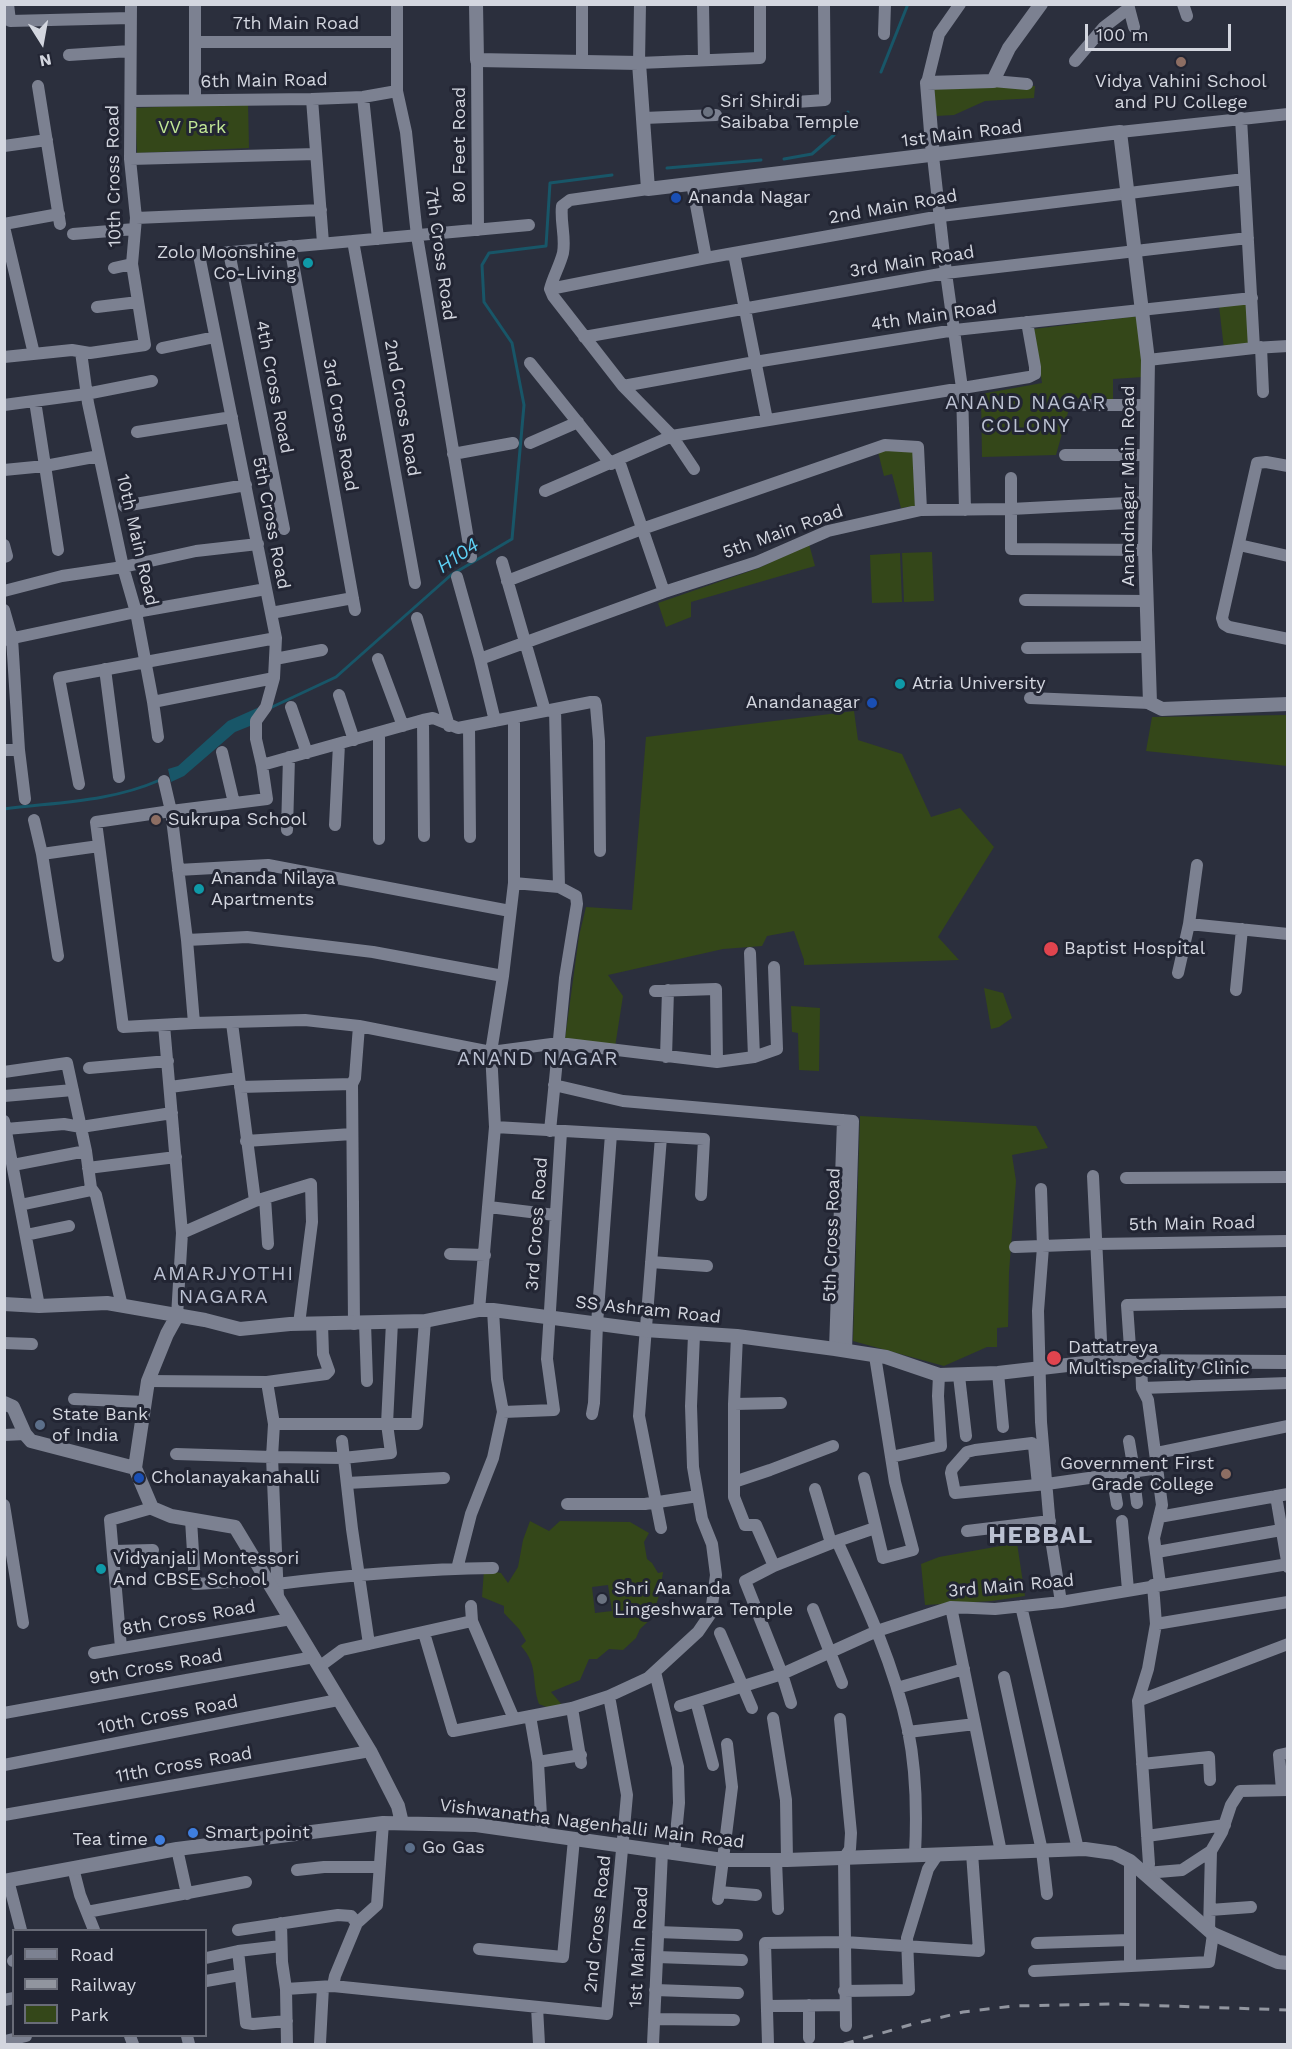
<!DOCTYPE html>
<style>
body{margin:0}
#map{position:relative;width:1292px;height:2049px;overflow:hidden;background:#2b2f3d;font-family:"Work Sans",sans-serif}
canvas{display:block}
.frame{position:absolute;inset:0;border:6px solid #d3d6df;pointer-events:none}
.legend{position:absolute;left:12px;top:1929px;width:195px;height:108px;box-sizing:border-box;background:#222533;border:2px solid #696c78;margin:0;padding:8px 10px;list-style:none;font-size:18px;color:#d3d6df}
.legend li{display:flex;align-items:center;gap:12px;height:30px}
.legend b{width:30px;border:2px solid #696c78}
.north{position:absolute;left:12px;top:12px;width:60px;height:60px;-webkit-text-stroke:4px #222533;paint-order:stroke;rotate:169deg;font-size:16px;font-weight:700;line-height:24px;text-align:center;color:#d3d6df}
.north::after{content:'';display:block;margin:auto;width:21px;height:27px;background:#d3d6df;clip-path:polygon(50% 0,100% 100%,50% 72%,0 100%)}
.scale{position:absolute;left:1085px;top:24px;width:146px;height:27px;box-sizing:border-box;border:3px solid #d3d6df;border-top:0;padding-left:8px;font-size:18px;line-height:21px;white-space:nowrap;color:#d3d6df;-webkit-text-stroke:4px #222533;paint-order:stroke}
</style>
<div id="map">
<canvas width="1292" height="2049"></canvas>
<div class="frame"></div>
<ul class="legend">
<li><b style="height:8px;background:#7c8191"></b>Road</li>
<li><b style="height:8px;background:#91959f"></b>Railway</li>
<li><b style="height:16px;background:#344719"></b>Park</li>
</ul>
<div class="north">N</div>
<div class="scale">100 m</div>
</div>
<script>
const c = document.querySelector('canvas').getContext('2d');
c.lineJoin = 'round';
function fill(path, color) {
  c.fillStyle = color;
  c.fill(path, 'evenodd');
}
function trace(path, color, width, dash) {
  c.strokeStyle = color;
  c.lineWidth = width;
  c.lineCap = dash ? 'butt' : 'round';
  c.setLineDash(dash || []);
  c.stroke(path);
}
function drawText(font, color, halo, rows, align = 'center') {
  c.font = font + ' "Work Sans",sans-serif';
  c.lineWidth = 6;
  c.setLineDash([]);
  c.textBaseline = 'middle';
  c.strokeStyle = halo;
  c.fillStyle = color;
  for (const [text, x, y, turn = 0] of rows) {
    c.save();
    c.translate(x, y);
    c.rotate((+turn || 0) * Math.PI / 180);
    c.textAlign = isNaN(turn) ? turn : align;
    if (halo) c.strokeText(text, 0, 0);
    c.fillText(text, 0, 0);
    c.restore();
  }
}
fill(new Path2D(`
 M1035,86L1034,98L985,101L954,115L936,116L934,88Z
 M248,103L249,148L137,153L135,108Z
 M1249,304L1250,345L1224,349L1219,306Z
 M1139,316L1143,377L1113,379V401L1072,398L1056,455L982,457L981,394L1042,383L1034,329Z
 M885,449L913,452L915,506L901,508L892,474L884,476L878,452Z
 M809,544L815,566L691,602V617L666,627L658,603L759,568Z
 M932,552L934,601L904,602L902,553Z
 M900,553L902,602L872,603L870,555Z
 M854,711L858,740L902,754L931,817L960,808L994,847L938,937L959,960L804,965V960L794,931L767,936L762,946L723,949L608,975L623,996L615,1047L565,1039L579,936L586,907L632,910L646,737Z
 M1287,715V766L1146,751L1152,717Z
 M984,988L1003,993L1012,1018L999,1027L991,1029Z
 M791,1006L820,1008L819,1071L799,1070L798,1033L792,1032Z
 M860,1116L1036,1126L1048,1148L1012,1155L1016,1181L1009,1272L1008,1327L997,1328V1347H987L944,1366L853,1341Z
 M530,1521L549,1531L560,1521L630,1522L649,1533L644,1542L647,1559L652,1563L658,1573L663,1572L660,1592L652,1618L640,1629L636,1638L623,1650L609,1649L597,1659H589L580,1680L551,1692L563,1706L554,1710L539,1704C531,1681 539,1666 521,1646L526,1641L519,1629L504,1613V1606L482,1597L484,1570L501,1573L508,1583L518,1567L523,1540ZM608,1585L612,1611L595,1613L592,1587Z
 M1017,1543L1025,1596L992,1601L925,1605L921,1564L939,1557Z`), '#344719');
fill(new Path2D(`
 M264,705L255,724L235,732L184,776L171,782L168,769L178,766L228,721Z`), '#185668');
trace(new Path2D(`
 M881,72L908,4
 M784,159L812,154L834,135L848,112
 M667,168L761,160
 M270,708L336,677L451,575L512,539L524,405L512,343L484,302L482,265L489,253L546,246L550,183L612,175
 M4,809C58,802 110,802 160,780`), '#185668', 3);
trace(new Path2D(`
 M8,4L10,21L130,18
 M195,4V100
 M397,4V91L406,132L417,236L471,557
 M582,4V62
 M640,4L639,63L760,58V4
 M703,4L704,60
 M1183,4L1187,16
 M1129,8L1134,27
 M884,34L885,4
 M196,42H397
 M69,55L130,51
 M477,60L478,230
 M1075,61L1104,27L1129,8L1127,4
 M993,81L1027,84
 M927,83L939,34L960,4
 M38,86L60,224
 M363,97L378,239
 M312,99L323,243
 M131,101L312,99L363,97L397,91
 M767,104L825,100L824,4
 M644,118L716,115
 M1241,118L1254,348L1288,346
 M1120,132L1288,114
 M4,146L47,140
 M933,156L946,273L962,388L965,510
 M130,159L316,154
 M692,184L706,258
 M648,189L570,200L562,206C560,222 566,237 563,253C560,265 553,277 550,289L553,296L623,386L672,436L1029,377L1035,374V367L1027,322
 M136,218L321,210
 M4,224L59,214
 M4,227L34,354
 M73,234L135,229
 M353,241L415,583
 M290,246L355,610
 M229,252L284,529
 M734,254L767,420
 M114,268L132,264
 M550,289L706,258L941,216L1244,179
 M97,307L138,302
 M584,337L946,273L1248,238
 M1261,347L1263,392
 M162,348L215,337
 M81,352L88,403L123,567L136,612L153,702L158,737
 M4,357L72,350L90,353L145,345L132,264L136,218L130,159L131,4
 M1148,360L1254,348
 M530,363L611,464
 M623,386L755,362L955,330L1252,298
 M35,401L58,550
 M4,405L86,394L152,381
 M1084,405H1148
 M137,432L232,417
 M530,443L578,422
 M453,454L513,443
 M1065,455H1146
 M619,461L664,592
 M1288,466L1266,462L1257,463L1222,618L1224,624L1229,627L1288,639
 M4,470L45,466L99,456
 M1011,478V549L1145,550
 M545,491L672,436L694,469
 M124,506L246,485
 M4,545L7,556L4,557
 M1239,545L1288,556
 M502,562L545,711
 M457,577L480,659L495,721
 M507,581L642,529L885,445L918,447L921,510
 M4,591L62,576L123,567L196,551L258,544
 M1025,600L1147,601
 M4,610L12,638L19,750L25,799
 M271,613L353,598
 M417,618L449,726
 M4,640L136,612L266,589
 M1027,648L1148,647
 M275,659L322,650
 M378,659L403,726
 M480,659L664,592L757,562L828,531L921,510L1011,509L1146,502
 M105,669L119,777
 M339,695L354,740
 M1030,698L1150,703
 M153,702L274,678
 M291,707L307,753
 M555,709L559,887
 M423,720L424,836
 M469,726L470,837
 M379,733V839
 M4,750H19
 M222,752L234,803
 M262,765L423,720L433,718L458,728L591,702H595L596,706L599,741L600,851
 M164,781L171,811L96,822L123,1027L194,1023L305,1020L359,1026L491,1052L559,1043L717,1062L754,1057L777,1049L774,967
 M79,784L59,678L276,638
 M34,820L42,854L58,956
 M335,825L339,744
 M287,830L289,757
 M42,854L99,846
 M178,870L268,865L510,911
 M514,883L559,887L576,896L577,904L565,978L550,1131
 M1189,924L1288,934
 M187,940L247,937L307,944L373,952L503,976
 M750,953L754,1057
 M1178,973L1189,924L1197,865
 M1236,990L1242,929
 M655,991L716,989L717,1062
 M194,1023L187,940L171,811L267,799L262,765L256,739V721L266,707L274,678L276,638L199,255L529,225
 M164,1025L182,1233L177,1316
 M666,1057L668,990
 M89,1068L168,1061
 M4,1072L67,1063L86,1151L91,1188L96,1195L122,1306
 M554,1085L623,1101L853,1121L846,1351
 M170,1087L239,1078
 M240,1087L352,1084
 M4,1096L73,1090
 M4,1121L39,1306
 M495,1127L704,1139L701,1195
 M6,1129L64,1124L81,1127L172,1113
 M661,1137L639,1416L661,1528
 M246,1141L352,1134
 M13,1165L86,1151
 M88,1168L176,1157
 M1093,1176L1102,1361
 M1126,1178L1288,1177
 M1041,1189L1043,1247L1038,1311L1041,1422L1051,1539L1061,1602
 M265,1198L268,1244
 M255,1201L311,1184L312,1222L299,1324
 M20,1205L87,1191L91,1188
 M489,1207L555,1215
 M182,1233L255,1201L232,1023
 M26,1235L69,1226
 M1015,1247L1096,1244L1288,1241
 M450,1254L485,1255
 M651,1262L707,1266
 M479,1310L495,1127L491,1052L503,976L514,883V717
 M365,1323L367,1381
 M354,1324L352,1084L355,1078L359,1026
 M737,1336L734,1404V1497L745,1525H756L774,1566
 M4,1343L32,1344
 M835,1349L843,1120
 M1131,1362L1127,1305L1288,1302
 M1141,1362L1142,1388L1148,1400L1162,1505L1154,1538L1160,1584
 M998,1373L1003,1427
 M959,1376L966,1436
 M148,1381L267,1382L326,1374L329,1371L323,1354L322,1324
 M267,1382L274,1424L272,1457L343,1458L391,1453L387,1424L392,1322
 M1142,1388L1288,1383
 M74,1399L145,1402
 M734,1404L781,1403
 M503,1412L554,1410L547,1359L561,1132
 M592,1414L594,1403L597,1324L611,1134
 M274,1424H417L425,1321
 M4,1435L25,1434
 M342,1441L352,1529L369,1644
 M1129,1441L1134,1471
 M1157,1453L1288,1426
 M176,1454L272,1457L278,1598
 M891,1457L941,1446L938,1396L939,1375
 M1133,1471L1137,1503
 M1112,1474L1117,1504
 M864,1478L883,1558L913,1550L895,1482L875,1356
 M734,1482L770,1470L833,1446
 M347,1483L444,1478
 M1038,1485L1034,1446L1032,1443L975,1450L967,1452L952,1469L951,1473L955,1493L1047,1484L1159,1468
 M815,1489L831,1543
 M1276,1496L1288,1567
 M567,1504H645L698,1496
 M4,1505L23,1623
 M1159,1517L1288,1494
 M191,1520L195,1584L267,1580
 M1122,1521L1128,1590
 M967,1531L1050,1521
 M837,1541L875,1528
 M113,1551L153,1550
 M1157,1552L1281,1530
 M457,1569L471,1514L493,1458L503,1412L497,1379L493,1310
 M277,1584C349,1575 421,1569 493,1568
 M1021,1606L1078,1849
 M951,1607L1001,1852
 M813,1609L842,1683
 M472,1621L514,1719
 M1156,1624L1288,1602
 M424,1633L453,1731L572,1708L609,1696L648,1678L698,1632L711,1613L716,1575L712,1544L702,1519L693,1467L691,1406L694,1335
 M720,1633L752,1708
 M1288,1644L1138,1701L1149,1864L1146,1873L1182,1870L1211,1851L1222,1832L1231,1805L1240,1791L1288,1790
 M121,1648L110,1520L152,1508
 M94,1653L291,1619
 M319,1667L342,1650L472,1621L471,1606
 M655,1672L678,1767L679,1803L674,1854
 M1004,1677L1042,1851L1047,1894
 M897,1688L964,1669
 M696,1701L713,1765
 M1138,1701L1148,1669L1156,1624L1153,1585
 M791,1703L782,1674L745,1581L774,1566L837,1541C865,1602 894,1664 908,1730C916,1769 917,1815 915,1854
 M680,1706L782,1674L877,1631L951,1607L995,1609L1061,1602L1288,1564
 M572,1708L581,1763
 M4,1713L314,1657
 M530,1716L538,1762L542,1834
 M773,1718L786,1800L787,1860
 M840,1719L851,1833L850,1849L844,1858L846,2026
 M908,1732L975,1724
 M538,1762L581,1755
 M1142,1764L1209,1757L1210,1780
 M4,1765L338,1700
 M1282,1790L1279,1755L1288,1753
 M4,1815L370,1751
 M1147,1836L1225,1825
 M177,1849L187,1894
 M776,1860L778,1909
 M73,1868L80,1895L94,1930
 M297,1870L324,1867H379
 M8,1880L21,1930
 M719,1892L756,1895
 M718,1899L732,1787L727,1744
 M1210,1910L1251,1907
 M87,1912L246,1882
 M281,1923L282,1962L286,1989
 M238,1930L338,1915L351,1916L357,1923
 M1209,1931L1211,1851
 M658,1932L737,1935
 M1037,1943L1129,1940
 M479,1949L563,1957L574,1839
 M238,1951L246,2023L253,2024L287,2021
 M657,1957L742,1960
 M206,1958L238,1951L281,1946
 M13,1961L14,1960
 M1130,1966V1861
 M1034,1971L1209,1962L1213,1934
 M206,1981L240,1975
 M333,1986L335,1976L357,1923L377,1905L383,1823
 M655,1990L738,1993
 M844,1991L909,1990L907,1938L928,1869L938,1854
 M4,2000L14,1998
 M809,2005V2038
 M767,2006L844,2005
 M537,2007L539,2044
 M654,2019L734,2020
 M130,2036L133,2044
 M187,2036L189,2044
 M5,2041L26,2036
 M320,2043L323,1987
 M287,2044L286,1989L333,1986L607,2014L627,1795L609,1696
 M653,2044L662,1852
 M768,2044L765,1943L845,1942L979,1951L972,1853`), '#7c8191', 12);
trace(new Path2D(`
 M476,4L477,60L639,63L648,189L1120,132L1148,360L1145,550L1150,703L1162,709L1288,704
 M933,156L927,83L993,81L1009,48L1041,4
 M4,1304L39,1306L107,1303L205,1320L240,1329L290,1324L425,1321L479,1310H493L645,1330L737,1336L835,1349L886,1357L939,1375L998,1373L1102,1361L1288,1362
 M4,1403L13,1407L25,1434L31,1441L135,1468L152,1508L171,1516L235,1527L370,1751L398,1806L402,1823
 M135,1468L148,1381L167,1334L177,1316
 M4,1881L177,1849L383,1823L476,1825L723,1860H787L1085,1849L1114,1853L1130,1861L1213,1934L1278,1962L1288,1963`), '#7c8191', 14);
trace(new Path2D(`
 M844,2044L913,2024L963,2012L1013,2006L1111,2004L1288,2010`), '#91959f', 3, [10, 10]);
for (const [x, y, r, color] of [
 [1181,62,6,"#8d6e63"],
 [708,112,6,"#6b7280"],
 [676,198,6,"#1a4fb4"],
 [308,263,6,"#0f9aa8"],
 [900,684,6,"#0f9aa8"],
 [872,703,6,"#1a4fb4"],
 [156,820,6,"#8d6e63"],
 [199,889,6,"#0f9aa8"],
 [1051,949,8,"#e0444e"],
 [1054,1358,8,"#e0444e"],
 [40,1425,6,"#5c6f8a"],
 [1226,1474,6,"#8d6e63"],
 [139,1478,6,"#1a4fb4"],
 [101,1569,6,"#0f9aa8"],
 [602,1599,6,"#6b7280"],
 [193,1833,6,"#3f7fe0"],
 [160,1840,6,"#3f7fe0"],
 [410,1848,6,"#5c6f8a"]
]) {
  const dot = new Path2D();
  dot.arc(x, y, r, 0, 2 * Math.PI);
  c.fillStyle = color;
  c.fill(dot);
  trace(dot, '#222533', 2);
}
drawText('18px', '#d3d6df', '#222533', [
 ["7th Main Road",296,24],
 ["6th Main Road",264,81,-1],
 ["1st Main Road",962,134,-7],
 ["80 Feet Road",460,145,-90],
 ["10th Cross Road",114,176,-91],
 ["2nd Main Road",893,207,-10],
 ["7th Cross Road",440,254,82],
 ["3rd Main Road",912,262,-9],
 ["4th Main Road",934,316,-8],
 ["4th Cross Road",274,387,79],
 ["2nd Cross Road",402,408,80],
 ["3rd Cross Road",340,425,80],
 ["Anandnagar Main Road",1129,486,-90],
 ["5th Cross Road",271,523,79],
 ["5th Main Road",783,532,-20],
 ["10th Main Road",137,540,77],
 ["3rd Cross Road",537,1224,-86],
 ["5th Main Road",1192,1224,-1],
 ["5th Cross Road",832,1235,-88],
 ["SS Ashram Road",648,1310,6],
 ["3rd Main Road",1011,1586,-5],
 ["8th Cross Road",189,1618,-10],
 ["9th Cross Road",156,1667,-10],
 ["10th Cross Road",168,1715,-11],
 ["11th Cross Road",184,1765,-10],
 ["Vishwanatha Nagenhalli Main Road",592,1824,7],
 ["2nd Cross Road",598,1924,-84],
 ["1st Main Road",639,1947,-87]
]);
drawText('18px', '#d3d6df', '#222533', [
 ["Vidya Vahini School",1181,82,"center"],
 ["and PU College",1181,103,"center"],
 ["Sri Shirdi",720,102],
 ["Saibaba Temple",720,123],
 ["Ananda Nagar",688,198],
 ["Zolo Moonshine",296,253,"right"],
 ["Co-Living",296,274,"right"],
 ["Atria University",912,684],
 ["Anandanagar",860,703,"right"],
 ["Sukrupa School",168,820],
 ["Ananda Nilaya",211,879],
 ["Apartments",211,900],
 ["Baptist Hospital",1064,949],
 ["Dattatreya",1068,1348],
 ["Multispeciality Clinic",1068,1369],
 ["State Bank",52,1415],
 ["of India",52,1436],
 ["Government First",1214,1464,"right"],
 ["Grade College",1214,1485,"right"],
 ["Cholanayakanahalli",151,1478],
 ["Vidyanjali Montessori",113,1559],
 ["And CBSE School",113,1580],
 ["Shri Aananda",614,1589],
 ["Lingeshwara Temple",614,1610],
 ["Smart point",205,1833],
 ["Tea time",148,1840,"right"],
 ["Go Gas",422,1848]
], 'left');
drawText('18px', '#c2e896', '#222533', [
 ["VV Park",192,128]
]);
c.letterSpacing = '1.5px';
drawText('20px', '#bbc1d2', '#222533', [
 ["ANAND NAGAR",1026,403],
 ["COLONY",1026,426],
 ["ANAND NAGAR",538,1059],
 ["AMARJYOTHI",224,1274],
 ["NAGARA",224,1297]
]);
c.letterSpacing = '0px';
drawText('italic 20px', '#5ed0f4', '#222533', [
 ["H104",458,556,-34]
]);
c.letterSpacing = '1.5px';
drawText('bold 24px', '#bbc1d2', '#222533', [
 ["HEBBAL",1041,1536]
]);
c.letterSpacing = '0px';
</script>
